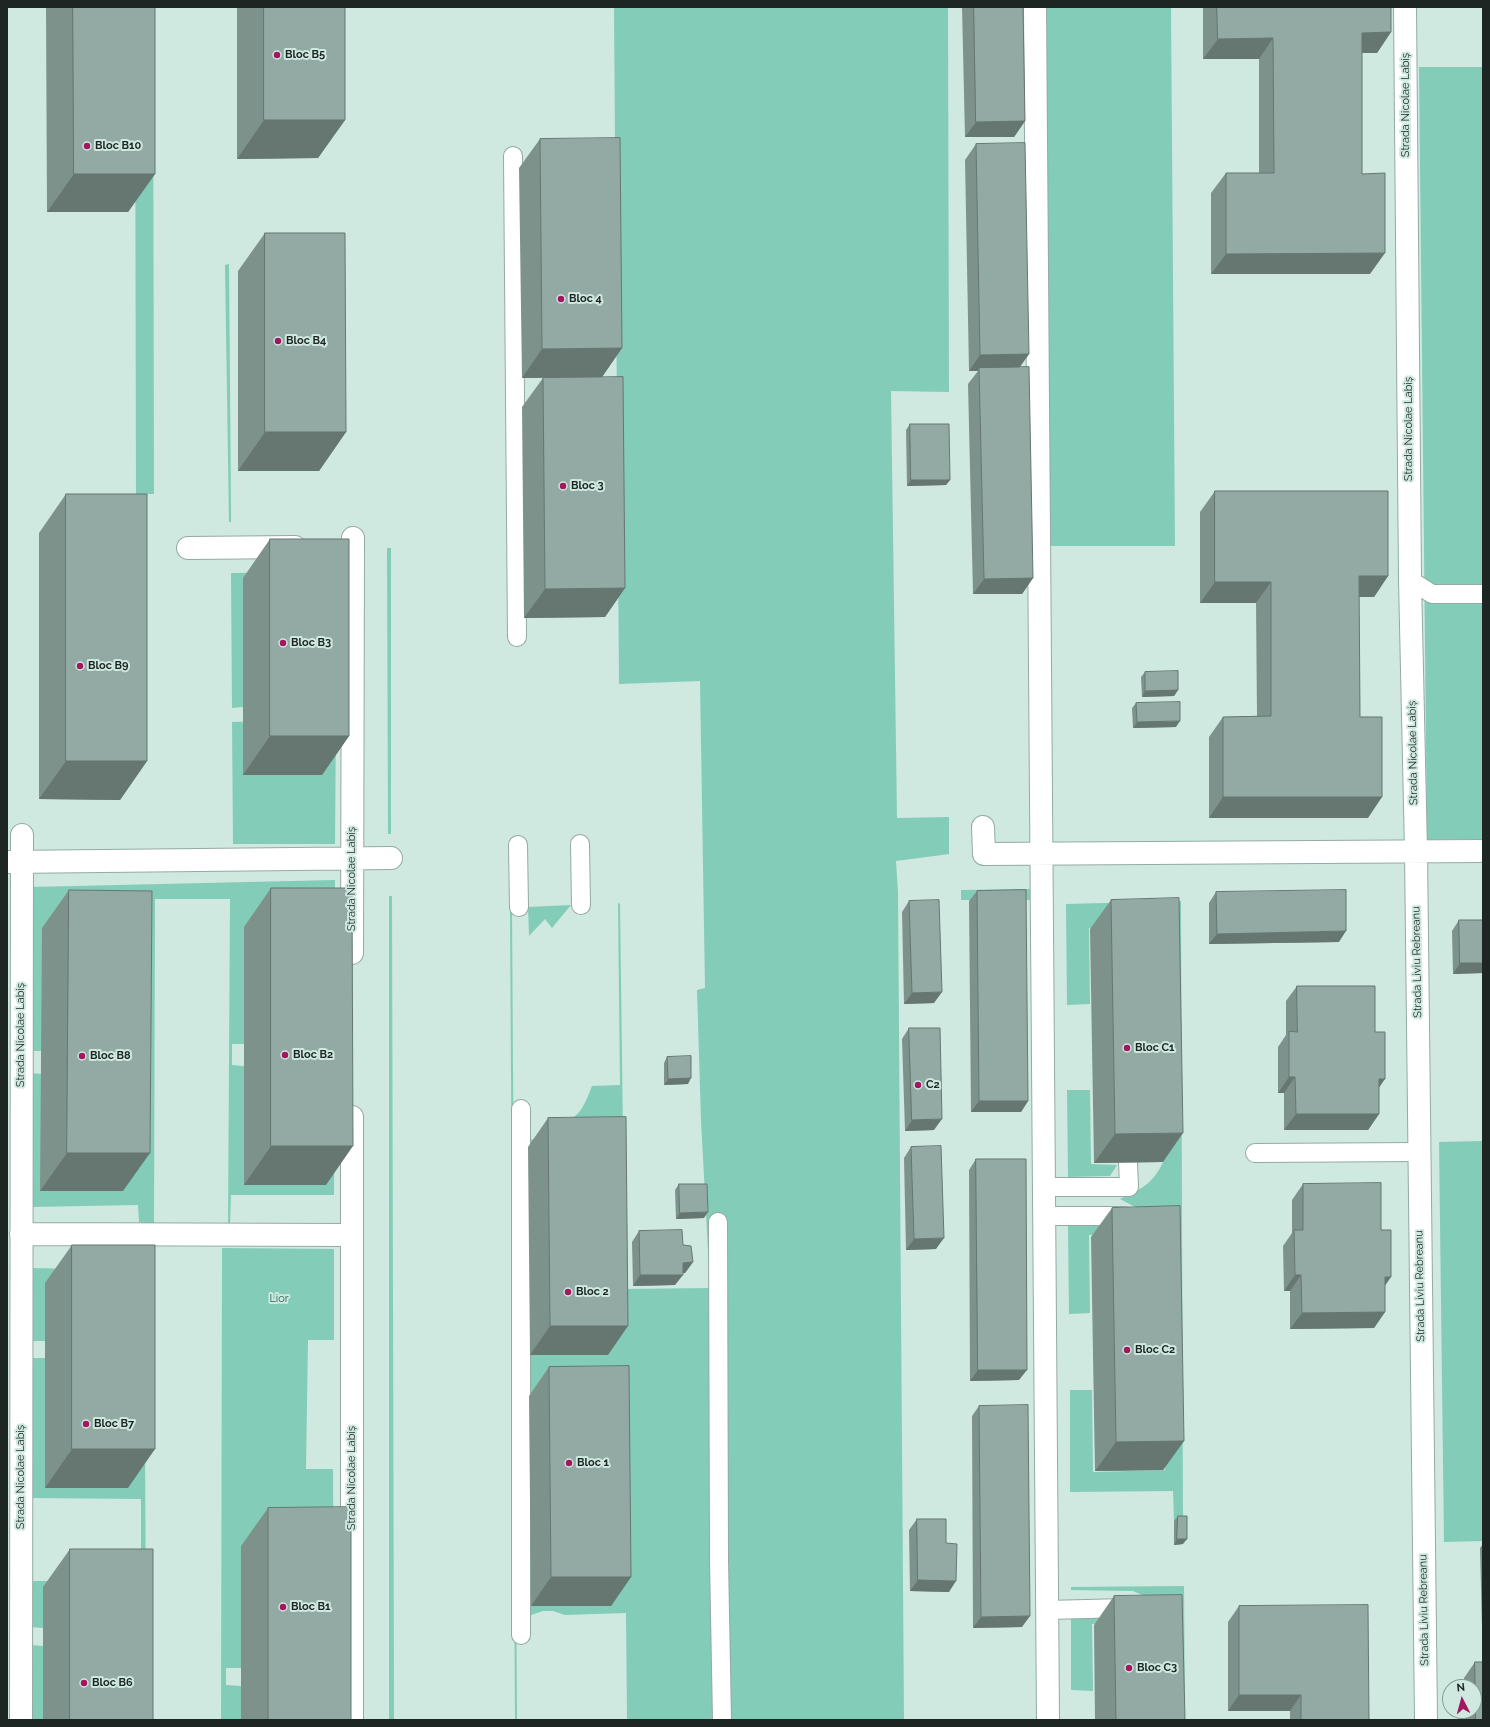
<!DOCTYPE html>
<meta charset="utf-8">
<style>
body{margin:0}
#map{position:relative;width:1490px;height:1727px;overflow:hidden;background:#cfe8e0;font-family:Raleway,sans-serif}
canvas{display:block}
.frame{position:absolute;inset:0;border:8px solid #1d2623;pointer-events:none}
.north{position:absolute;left:1442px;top:1679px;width:40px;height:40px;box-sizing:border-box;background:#cfe8e0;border:1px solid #889a94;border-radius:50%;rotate:354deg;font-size:11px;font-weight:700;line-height:16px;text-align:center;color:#1d2623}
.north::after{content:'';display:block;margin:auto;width:14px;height:18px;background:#a21760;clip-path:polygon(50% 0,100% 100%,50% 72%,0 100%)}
</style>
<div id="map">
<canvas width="1490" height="1727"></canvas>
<div class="frame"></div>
<div class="north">N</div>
</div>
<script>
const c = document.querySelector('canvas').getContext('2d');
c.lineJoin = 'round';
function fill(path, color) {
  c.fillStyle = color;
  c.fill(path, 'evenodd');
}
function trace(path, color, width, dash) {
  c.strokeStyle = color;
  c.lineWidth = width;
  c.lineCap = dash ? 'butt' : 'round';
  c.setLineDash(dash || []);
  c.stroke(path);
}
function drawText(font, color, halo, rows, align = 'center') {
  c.font = font + ' Raleway,sans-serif';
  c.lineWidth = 4;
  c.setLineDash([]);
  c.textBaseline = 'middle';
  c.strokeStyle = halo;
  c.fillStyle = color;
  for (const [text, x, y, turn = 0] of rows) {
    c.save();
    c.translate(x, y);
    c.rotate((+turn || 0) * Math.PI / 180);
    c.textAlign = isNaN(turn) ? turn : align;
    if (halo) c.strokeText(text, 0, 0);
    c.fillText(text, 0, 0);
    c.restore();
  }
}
fill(new Path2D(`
 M135,7H153L154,494H136Z
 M614,7H948L949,392L891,391L897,818L949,817V854L896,861L898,892L904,1720H627L626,1613L565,1615L553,1611H543L522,1618L521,1142C543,1138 565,1129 580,1111C585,1104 589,1094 592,1086L620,1085L618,903L620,904L625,1289L710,1288L701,1121L697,990L705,988L700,681L619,684Z
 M1036,7H1171L1175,546H1034Z
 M1419,67H1483V839L1427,840Z
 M229,264L231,509V522H229L225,265Z
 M387,548H391V834H388Z
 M336,572L243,707L232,708L231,573Z
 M336,719L335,844H233L232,722Z
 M335,880V1047L244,927V1044H232V1065L244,1066V1185H326L335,1065L334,1195H231L230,1225H228L230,899H155L154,1225L139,1222L138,1205L31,1207V1073L41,1074V1051H31V887Z
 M1032,889V900H961V890Z
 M389,896H392L394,1720H389Z
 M1181,901L1183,1521H1174L1173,1491L1070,1492V1390H1092L1093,1472L1165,1470L1160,1235L1148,1214L1120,1199C1141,1189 1153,1184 1163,1162L1159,927L1089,928L1090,1004L1067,1005L1066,904Z
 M571,905L552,928L545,919L529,936L528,907Z
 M510,908H512L517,1720H515Z
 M1067,1090H1090L1091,1164L1117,1165L1110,1176L1068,1177Z
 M1483,1141V1541L1444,1542L1439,1142Z
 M1106,1225L1115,1234L1089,1235L1090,1313L1069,1314L1068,1226Z
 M144,1248L146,1635L43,1587V1628L31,1627V1581H141V1499L31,1498V1358H45V1488L46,1283L45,1341H31V1268L138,1270Z
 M222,1248L334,1249V1340H308L306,1469H333L334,1667L241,1546V1668H226V1685L241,1686V1720H221Z
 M1184,1586L1185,1720H1166L1144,1596L1133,1591L1071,1590V1587Z
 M1071,1617H1104L1112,1623L1092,1624L1093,1691L1071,1690Z
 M31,1645L43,1646V1720H31Z`), '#83ccb8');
const lane = new Path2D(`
 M513,156L517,637
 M1410,580L1432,594H1483
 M580,844L581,905
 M518,845L519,907
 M521,1109V1635
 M1255,1153L1418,1152
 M1044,1187H1129L1128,1162
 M1044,1216H1124L1125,1221
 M718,1222L719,1560L722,1720
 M1047,1610L1126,1608L1127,1612`);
const street = new Path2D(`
 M1035,7L1048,1720
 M1405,7L1410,580L1416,851L1426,1720
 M188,548L295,547
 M983,827L984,854L1483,851
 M7,862L391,858
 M352,953L353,538
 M21,1234L352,1235
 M21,1720L22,835
 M352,1720V1117`);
trace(lane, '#94aba4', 20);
trace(street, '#94aba4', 24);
trace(lane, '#fff', 18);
trace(street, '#fff', 22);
fill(new Path2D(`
 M46,7H155V174L128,212H47Z
 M237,7H345V120L318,158L237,159Z
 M962,7H1023L1025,121L1014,137H965Z
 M1203,7H1391V32L1377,53H1362V174L1370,274H1211V193L1226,173H1259V59H1203Z
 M540,139L622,348L602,377L625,588L605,617L524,618L522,407L543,378L601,377L522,378L519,168Z
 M976,144L1029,354L1020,367L1033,578L1022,594H973L968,384L978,371H969L965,160Z
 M265,233L346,432L319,471H238V271Z
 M910,424L950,480L946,485L907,486L906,430Z
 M1215,491L1388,576L1374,597H1359L1360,717L1368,818H1209V737L1223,717L1257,716L1256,603H1200V512Z
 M66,494L147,761L120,800L39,799V533Z
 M270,539L349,736L322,775H243V578Z
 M1145,672L1178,690L1174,696L1142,697L1141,677Z
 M1136,703L1176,727L1133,728L1132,708Z
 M271,888L326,1185H244V927Z
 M69,890L123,1191H40L42,928Z
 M977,891L1028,1101L1021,1112H971L969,901Z
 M1216,892L1339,942L1209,944V903Z
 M1111,900L1163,1162L1094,1163L1090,929Z
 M909,901L934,1003L904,1004L902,912Z
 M1459,920L1483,973L1453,974L1452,931Z
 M1297,986L1375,1032L1379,1088V1114L1368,1130H1284V1093H1278V1047L1286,1035V1001Z
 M909,1028L934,1130L905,1131L902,1039Z
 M667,1057L688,1084L664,1085V1063Z
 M548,1118L608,1355H530L528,1147Z
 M911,1147L936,1249L906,1250L904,1158Z
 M976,1159L1019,1380L970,1381L969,1170Z
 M679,1184L704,1218L676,1219L675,1190Z
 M1303,1184L1381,1230L1385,1286V1312L1374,1328L1290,1329V1291H1284L1283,1246L1292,1233V1200Z
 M1112,1208L1184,1441L1163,1470L1095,1471L1091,1237Z
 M639,1231L683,1245L693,1262L685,1273H683L675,1285L633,1286L632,1242Z
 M72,1245L128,1488H45V1283Z
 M549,1367L631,1577L611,1606H531L529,1396Z
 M979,1406L1022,1627L973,1628L972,1416Z
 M268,1508L351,1720H241V1546Z
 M1178,1516L1183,1544L1174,1545V1521Z
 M917,1519L946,1543L949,1592L910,1591L909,1530Z
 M1483,1544V1627H1482L1480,1548Z
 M70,1549L153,1720H43V1587Z
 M1114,1596L1185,1720H1095L1094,1625Z
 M1239,1606L1369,1720H1290V1711H1228V1622Z
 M1475,1662L1483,1720H1465L1464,1711H1474V1687H1464V1678Z`), '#7e928c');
fill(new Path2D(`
 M1391,32L1377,53H1347L1362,33Z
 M1273,38L1259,59H1203L1218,39Z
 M264,120H345L318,158L237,159Z
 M1025,121L1014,137H965L976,122Z
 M74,174H155L128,212H47Z
 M1385,253L1370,274H1211L1226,254Z
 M622,348L602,377L522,378L542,349Z
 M1029,354L1018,369L979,368L978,371H969L980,355Z
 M265,432H346L319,471H238Z
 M911,480H950L946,485L907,486Z
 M1359,576H1388L1374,597H1345Z
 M1033,578L1022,594H973L984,579Z
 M1215,582H1271L1256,603H1200Z
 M625,588L605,617L524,618L545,589Z
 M1178,690L1174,696L1142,697L1145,691Z
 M1180,721L1176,727L1133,728L1137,722Z
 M270,736H349L322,775H243Z
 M66,761H147L120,800L39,799Z
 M1223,797H1382L1368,818H1209Z
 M1346,931L1339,942L1209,944L1217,934Z
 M1460,963H1483V973L1453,974Z
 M942,992L934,1003L904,1004L912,993Z
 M1289,1077H1295L1284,1093H1278Z
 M691,1078L688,1084L664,1085L668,1079Z
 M1379,1079H1385L1374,1095Z
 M979,1101H1028L1021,1112H971Z
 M1296,1114H1379L1368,1130H1284Z
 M942,1119L934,1130L905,1131L912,1120Z
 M1183,1133L1163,1162L1094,1163L1115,1134Z
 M271,1146H353L326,1185H244Z
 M67,1153H150L123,1191H40Z
 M708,1212L704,1218L676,1219L680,1213Z
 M944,1238L936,1249L906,1250L914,1239Z
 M693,1262L685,1273H675L683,1263Z
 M640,1275H683L675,1285L633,1286Z
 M1295,1275H1301L1290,1291H1284Z
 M1385,1277H1391L1380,1293Z
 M1385,1312L1374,1328L1290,1329L1302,1313Z
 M550,1326H628L608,1355H530Z
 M978,1370H1027L1019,1380L970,1381Z
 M1184,1441L1163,1470L1095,1471L1116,1442Z
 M72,1449H155L128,1488H45Z
 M1177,1539H1187L1183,1544L1174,1545Z
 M551,1577H631L611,1606H531Z
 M918,1580L956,1581L949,1592L910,1591Z
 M1030,1616L1022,1627L973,1628L981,1617Z
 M1239,1695H1301L1290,1711H1228Z`), '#667772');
const building = new Path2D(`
 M73,7H155V174H74Z
 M264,7H345V120H264Z
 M974,7H1023L1025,121L976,122Z
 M1217,7H1391V32L1362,33V174L1385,173V253L1226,254V173H1274L1273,38L1218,39Z
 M620,138L622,348L542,349L540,139Z
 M1025,143L1029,354L980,355L976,144Z
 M265,233H345L346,432H265Z
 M1029,367L1033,578L984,579L979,368Z
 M623,377L625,588L545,589L543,378Z
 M910,424H949L950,480H911Z
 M1215,491H1388V576H1359L1360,717H1382V797H1223V717L1271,716V582H1215Z
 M66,494H147V761H66Z
 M270,539H349V736H270Z
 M1178,671V690L1145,691V672Z
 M1180,702V721L1137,722L1136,703Z
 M271,888H352L353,1146H271Z
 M69,890L152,891L150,1153H67Z
 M1026,890L1028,1101H979L977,891Z
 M1346,890V931L1217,934L1216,892Z
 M1179,898L1183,1133L1115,1134L1111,900Z
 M939,900L942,992L912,993L909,901Z
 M1459,920H1483V963H1460Z
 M1297,986H1375V1032H1385V1079H1379V1114H1296L1295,1077H1289V1031L1297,1032Z
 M909,1028H940L942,1119L912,1120Z
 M691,1056V1078L668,1079L667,1057Z
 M626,1117L628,1326H550L548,1118Z
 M941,1146L944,1238L914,1239L911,1147Z
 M976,1159H1026L1027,1370H978Z
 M1381,1183V1230H1391V1277H1385V1312L1302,1313L1301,1275H1295L1294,1230H1303V1184Z
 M679,1184H707L708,1212L680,1213Z
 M1180,1206L1184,1441L1116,1442L1112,1208Z
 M682,1230L683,1245L691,1246L693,1262L683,1263V1275H640L639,1231Z
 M72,1245H155V1449H72Z
 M629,1366L631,1577H551L549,1367Z
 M1028,1405L1030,1616L981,1617L979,1406Z
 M351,1507V1720H268V1508Z
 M1178,1516H1187V1539H1177Z
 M917,1519H946V1543L957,1544L956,1581L918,1580Z
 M70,1549H153V1720H70Z
 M1182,1595L1185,1720H1116L1114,1596Z
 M1368,1605L1369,1720H1301V1695H1239V1606Z
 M1475,1662H1483V1720H1476Z`);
fill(building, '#92aaa3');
trace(building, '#667772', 1);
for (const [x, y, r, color] of [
 [277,55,4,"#a21760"],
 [87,146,4,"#a21760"],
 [561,299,4,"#a21760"],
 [278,341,4,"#a21760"],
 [563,486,4,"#a21760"],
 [283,643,4,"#a21760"],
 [80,666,4,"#a21760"],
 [1127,1048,4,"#a21760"],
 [285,1055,4,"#a21760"],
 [82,1056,4,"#a21760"],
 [918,1085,4,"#a21760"],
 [568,1292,4,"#a21760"],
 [1127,1350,4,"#a21760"],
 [86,1424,4,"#a21760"],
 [569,1463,4,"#a21760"],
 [283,1607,4,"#a21760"],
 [1129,1668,4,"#a21760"],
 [84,1683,4,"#a21760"]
]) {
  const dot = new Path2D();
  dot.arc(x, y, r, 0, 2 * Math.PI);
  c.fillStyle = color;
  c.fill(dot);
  trace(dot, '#cfe8e0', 1.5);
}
drawText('bold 11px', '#1d2623', '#cfe8e0', [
 ["Bloc B5",285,55],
 ["Bloc B10",95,146],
 ["Bloc 4",569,299],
 ["Bloc B4",286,341],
 ["Bloc 3",571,486],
 ["Bloc B3",291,643],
 ["Bloc B9",88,666],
 ["Bloc C1",1135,1048],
 ["Bloc B2",293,1055],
 ["Bloc B8",90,1056],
 ["C2",926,1085],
 ["Bloc 2",576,1292],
 ["Bloc C2",1135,1350],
 ["Bloc B7",94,1424],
 ["Bloc 1",577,1463],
 ["Bloc B1",291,1607],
 ["Bloc C3",1137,1668],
 ["Bloc B6",92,1683]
], 'left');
drawText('11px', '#1d2623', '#cfe8e0', [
 ["Strada Nicolae Labiș",1406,105,-90],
 ["Strada Nicolae Labiș",1409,429,-90],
 ["Strada Nicolae Labiș",1413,753,-91],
 ["Strada Nicolae Labiș",352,879,-90],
 ["Strada Liviu Rebreanu",1417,962,-91],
 ["Strada Nicolae Labiș",21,1035,-90],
 ["Strada Liviu Rebreanu",1420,1286,-91],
 ["Strada Nicolae Labiș",21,1477,-90],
 ["Strada Nicolae Labiș",352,1478,-90],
 ["Strada Liviu Rebreanu",1424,1610,-91]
]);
drawText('11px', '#276456', '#cfe8e0', [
 ["Lior",279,1299]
]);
</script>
